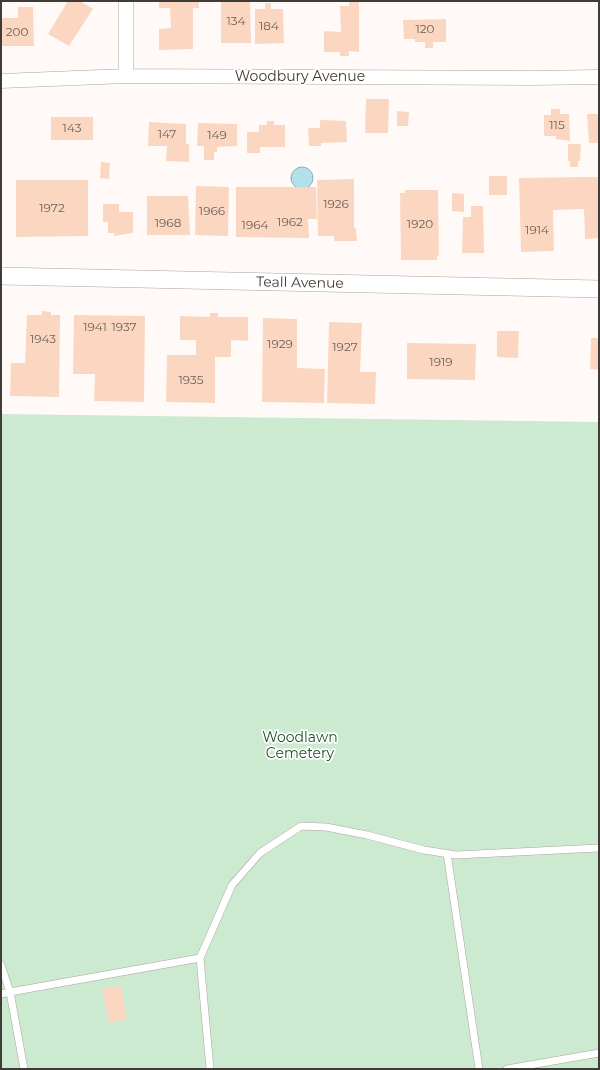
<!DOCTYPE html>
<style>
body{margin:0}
#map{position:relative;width:600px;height:1070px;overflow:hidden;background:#fffaf7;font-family:Montserrat,sans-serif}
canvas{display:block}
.frame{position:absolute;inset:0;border:2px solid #3f3b37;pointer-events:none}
</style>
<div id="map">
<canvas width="600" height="1070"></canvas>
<div class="frame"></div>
</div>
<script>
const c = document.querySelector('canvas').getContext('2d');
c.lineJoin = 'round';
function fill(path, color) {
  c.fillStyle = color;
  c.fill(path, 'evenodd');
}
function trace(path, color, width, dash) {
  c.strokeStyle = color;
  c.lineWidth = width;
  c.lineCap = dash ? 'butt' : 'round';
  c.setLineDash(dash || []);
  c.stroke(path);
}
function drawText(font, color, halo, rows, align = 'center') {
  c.font = font + ' Montserrat,sans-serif';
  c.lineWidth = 3.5;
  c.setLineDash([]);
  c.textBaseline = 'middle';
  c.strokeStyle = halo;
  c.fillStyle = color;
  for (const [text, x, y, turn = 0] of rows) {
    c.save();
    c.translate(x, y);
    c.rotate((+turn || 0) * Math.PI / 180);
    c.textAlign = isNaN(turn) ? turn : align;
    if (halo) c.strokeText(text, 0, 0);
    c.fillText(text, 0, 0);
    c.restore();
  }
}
fill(new Path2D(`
 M1,414L599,422V1069H1Z`), '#cbeacf');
const water = new Path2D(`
 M291 178a11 11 0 1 1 22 0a11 11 0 1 1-22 0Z`);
fill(water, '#b2e1ea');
trace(water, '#90afb4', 1);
fill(new Path2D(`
 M68,1H80L93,9L69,46L48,34Z
 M159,1H199V8H193V49L159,50V29L171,28L170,8H159Z
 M221,1H250L251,43H221Z
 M349,1H359V52L349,51V56H340V52H324V31L341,32L340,6H349Z
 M265,3H271V9H283L284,43L255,44V9H265Z
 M18,7H33L34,46H1V18H18Z
 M446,19V42H433V48H425V42H415V39H404L403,20Z
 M366,99H389L388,133H365Z
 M551,109H560V114H569L570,141L556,139V136H544V115H551Z
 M397,111L409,112L408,126H397Z
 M587,114H599V143H589Z
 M51,117H93V140H51Z
 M320,120L346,121L347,142L321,143V146H309L308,128H320Z
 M267,121H274V125H285V147H260V153H247V132H259V125H267Z
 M149,122L186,124V144H189V162L166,161L167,146H148Z
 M198,123L237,124V146L217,147V152H214V160H204V146H197Z
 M568,144H581L580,161H578V167H570V161H568Z
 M101,162L110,163L109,179L100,178Z
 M489,176H507V195H489Z
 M584,177H599V238L585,239L584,209L553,210L554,251L521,252L519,178Z
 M354,179V228H356L357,241H334V236H318L317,180Z
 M16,180H88V236L16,237Z
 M196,186L229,187L228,236L195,235Z
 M236,187H316L317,219H308L309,238L236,237Z
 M405,190H438L439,255L437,256V260H401L400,193H405Z
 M452,193L464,194V212L452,211Z
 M147,196H188L190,235H147Z
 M103,204H119V212H133V233L114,236V233H108V222H103Z
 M471,206H483L484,253H462L463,217H471Z
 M42,311L51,312V315H60L59,397L10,396L11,363H25L27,315H42Z
 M210,313H218V317H248V341L231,340V357H215V403L166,402L167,355H196V340H180V316L210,317Z
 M74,315L145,316L144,402L94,401L95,374H73Z
 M263,318L297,319V368L325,369L324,403L262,402Z
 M329,322L362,323L360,372H376L375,404L327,403Z
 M497,331H519L518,358L497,357Z
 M591,338H599V370L590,369Z
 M407,343L476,344L475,380L407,379Z
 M121,986L127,1020L108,1022L103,988Z`), '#fbd7c1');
const service = new Path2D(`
 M447,853L479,1069
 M200,958L210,1069
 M1,965L10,992L200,958L232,885L260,853L301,826L326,827L367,835L424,850L456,855L599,848
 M1,994L10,992L24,1069
 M507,1069L599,1053`);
const minor = new Path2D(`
 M126,1V76
 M1,81L126,76L533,78L599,77`);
const tertiary = new Path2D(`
 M1,276L599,289`);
trace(service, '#aea49b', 8);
trace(minor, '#aea49b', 15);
trace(tertiary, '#aea49b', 18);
trace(service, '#fff', 7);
trace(minor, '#fff', 14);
trace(tertiary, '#fff', 17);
drawText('12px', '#6e625a', null, [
 ["134",236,21],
 ["184",269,26],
 ["120",425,29],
 ["200",17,32],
 ["115",557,125],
 ["143",72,128],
 ["147",167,134],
 ["149",217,135],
 ["1926",336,204],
 ["1972",52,208],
 ["1966",212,211],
 ["1962",290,222],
 ["1968",168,223],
 ["1920",420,224],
 ["1964",255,225],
 ["1914",537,230],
 ["1941",95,327],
 ["1937",124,327],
 ["1943",43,339],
 ["1929",280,344],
 ["1927",345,347],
 ["1919",441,362],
 ["1935",191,380]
]);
drawText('14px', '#3f3b37', '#fff', [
 ["Woodbury Avenue",300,77],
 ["Teall Avenue",300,283,1]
]);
drawText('14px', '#1f4f2a', '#fff', [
 ["Woodlawn",300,738],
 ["Cemetery",300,754]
]);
</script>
